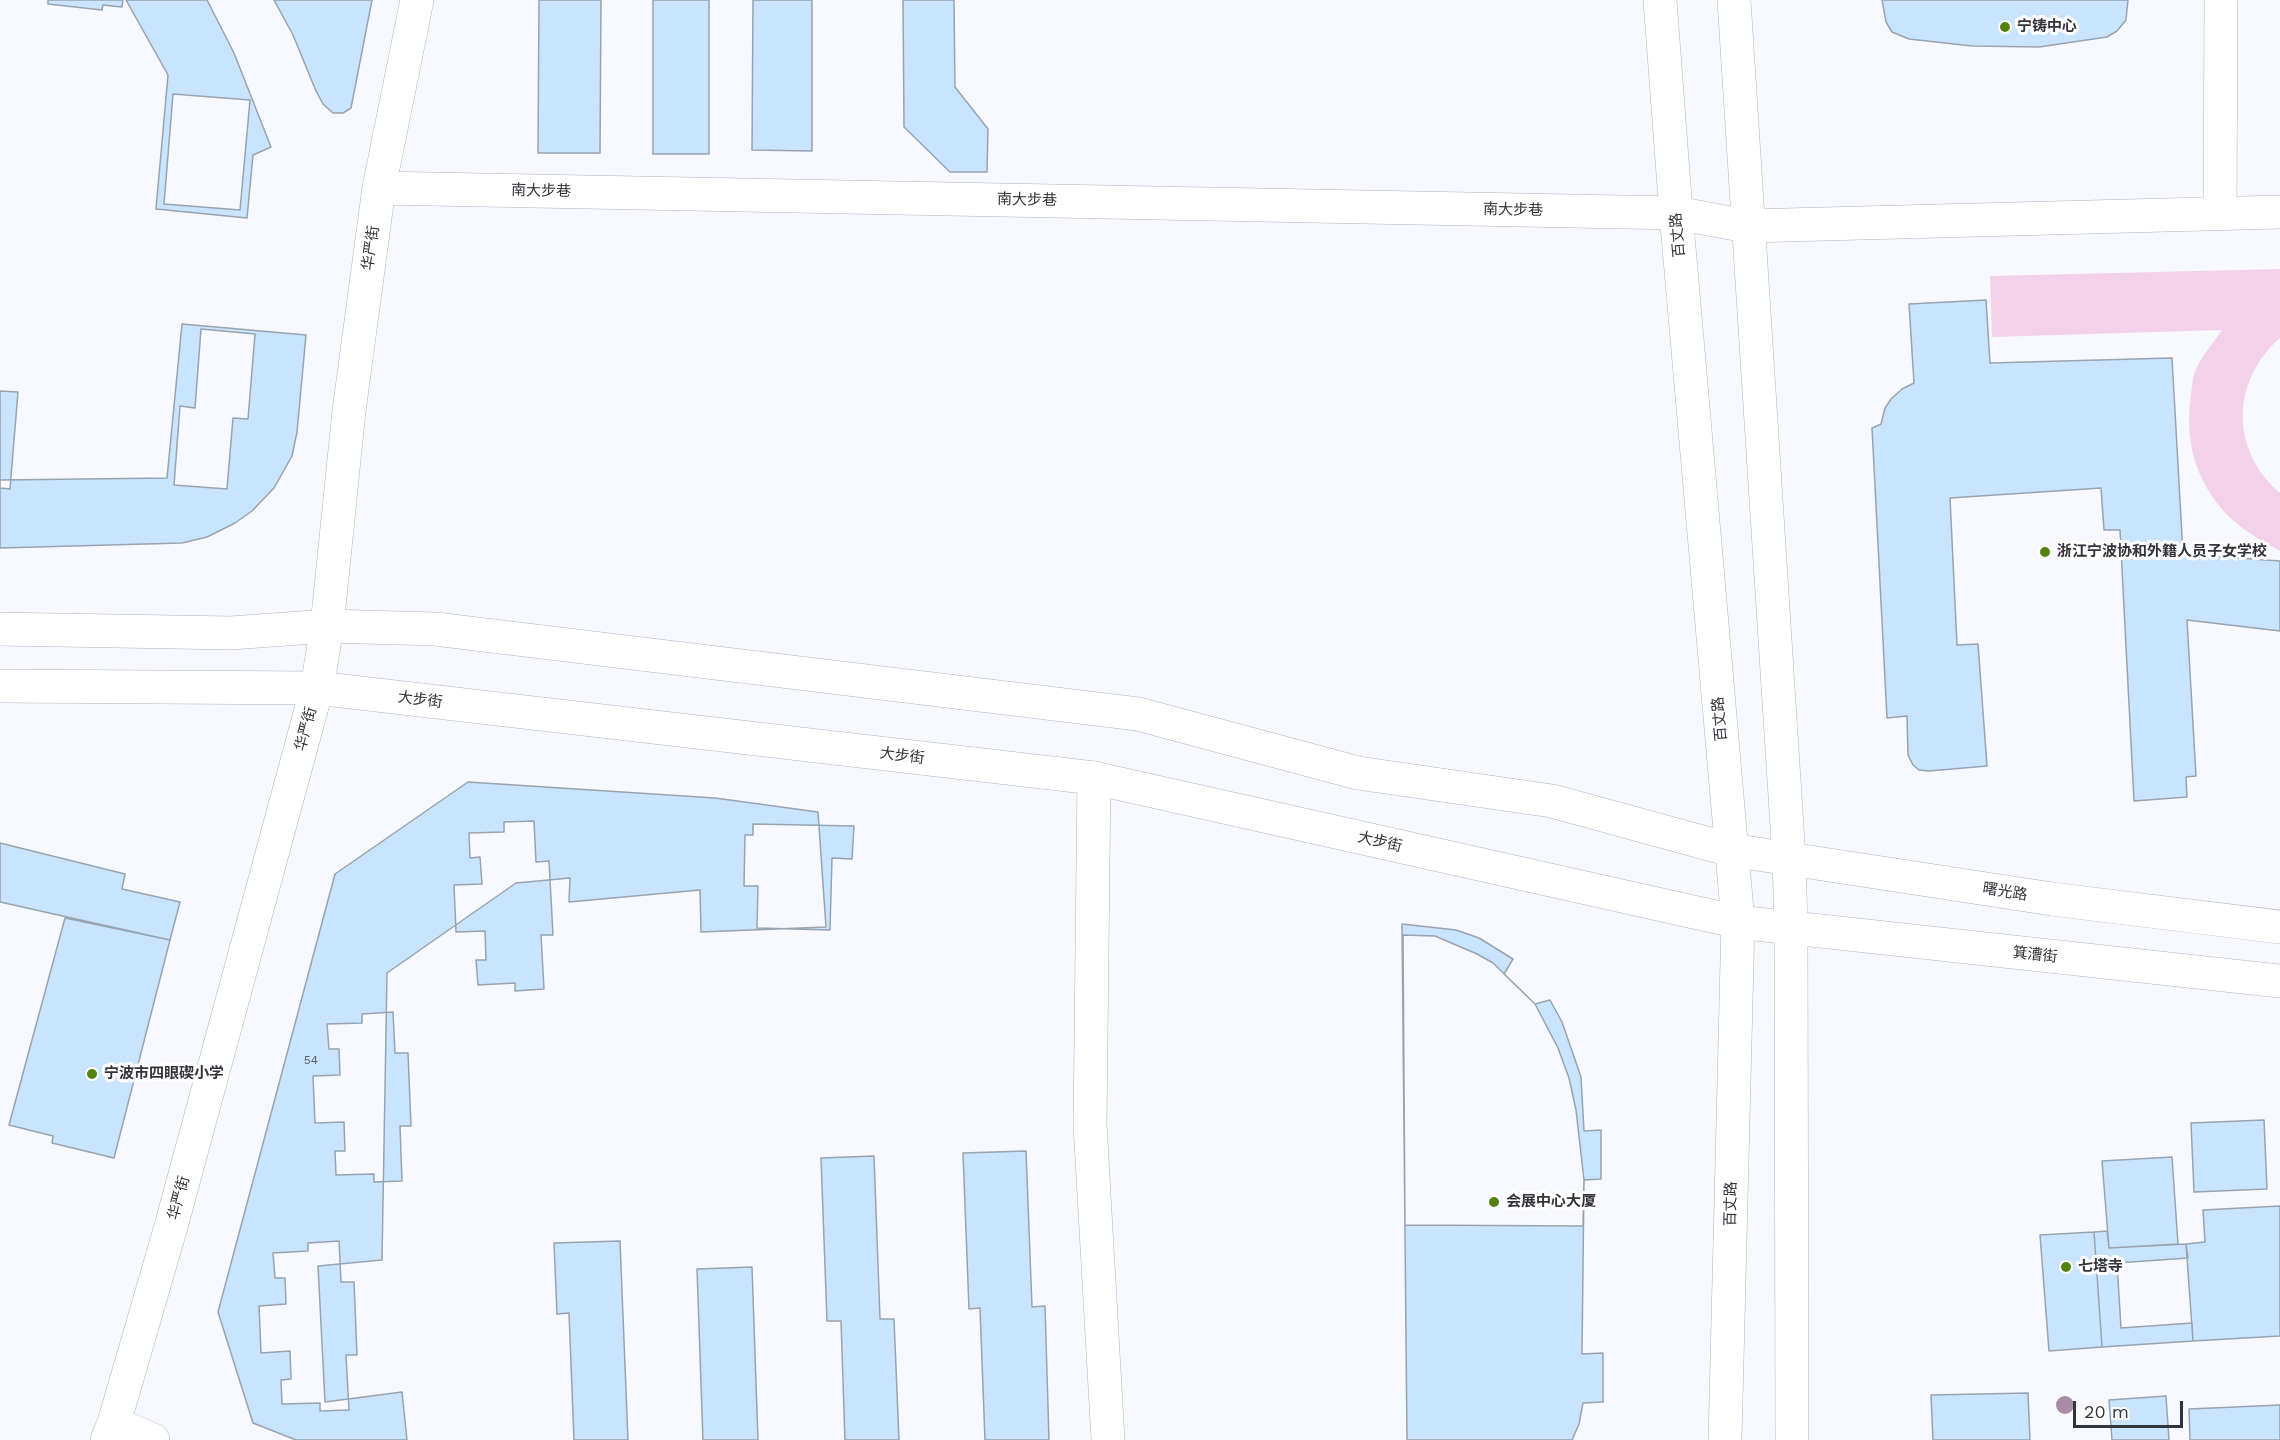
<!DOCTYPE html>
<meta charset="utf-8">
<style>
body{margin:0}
#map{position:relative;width:2280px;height:1440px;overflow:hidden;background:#f7f9fe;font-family:"Work Sans",sans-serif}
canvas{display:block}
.scale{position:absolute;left:2073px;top:1401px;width:110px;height:27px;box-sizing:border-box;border:3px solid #33343a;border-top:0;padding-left:8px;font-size:18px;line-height:21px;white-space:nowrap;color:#33343a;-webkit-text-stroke:4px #fff;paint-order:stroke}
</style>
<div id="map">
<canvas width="2280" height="1440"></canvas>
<div class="scale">20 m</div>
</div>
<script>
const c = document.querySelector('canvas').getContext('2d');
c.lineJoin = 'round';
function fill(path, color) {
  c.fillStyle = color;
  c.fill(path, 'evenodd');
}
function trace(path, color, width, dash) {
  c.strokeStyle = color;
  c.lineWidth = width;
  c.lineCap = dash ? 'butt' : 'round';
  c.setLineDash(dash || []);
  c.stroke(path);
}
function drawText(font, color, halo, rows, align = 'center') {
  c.font = font + ' "Work Sans","Noto Sans SC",sans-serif';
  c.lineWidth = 6;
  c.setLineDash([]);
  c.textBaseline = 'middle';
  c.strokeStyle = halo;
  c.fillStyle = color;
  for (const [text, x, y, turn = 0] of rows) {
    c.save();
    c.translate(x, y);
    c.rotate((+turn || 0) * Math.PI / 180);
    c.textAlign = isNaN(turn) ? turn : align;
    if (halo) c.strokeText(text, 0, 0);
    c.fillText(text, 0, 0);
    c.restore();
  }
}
fill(new Path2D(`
 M2280,269V338C2231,381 2230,450 2280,493V551C2260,540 2235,526 2220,507C2193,473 2185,437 2191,395C2192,388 2192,379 2195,372C2201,356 2213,344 2222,330L1992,337L1990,276Z`), '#f3d2e9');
const building = new Path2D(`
 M48,0H123L122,7L103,5L102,10L48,4Z
 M126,0H207L234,53L271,147L253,155L247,218L156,209L168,75Z
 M274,0H372L351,108L343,113H333L323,104L316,91L293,35Z
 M539,0H601L600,153H538Z
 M653,0H709V154H653Z
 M753,0H812V151L752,150Z
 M903,0H954L955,87L988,129L987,172H950L904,127Z
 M1882,0H2128L2126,20L2117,31L2107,37L2039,47L1972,46L1909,39L1892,32L1886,22Z
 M173,94L250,100L240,210L164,204Z
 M1986,300L1990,363L2172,358L2183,554L2280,561V631L2187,620L2196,776L2186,777L2187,797L2134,801L2120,530H2104L2101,488L1950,498L1957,645L1978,644L1987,766L1929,771L1919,770L1913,765L1908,755L1907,716L1887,718L1872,428L1881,424L1885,408L1891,399L1902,389L1914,383L1909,304Z
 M182,324L306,335L297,432L292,456L274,488L252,511L235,523L207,537L182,543L0,548V480L167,478Z
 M201,329L255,334L248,419L233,418L227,489L174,485L180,406L195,408Z
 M0,391L18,392L10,489L0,488Z
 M468,782L715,798L818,812L826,927L701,932L700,890L569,902L570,878L516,883L387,973L382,1260L318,1266L325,1402L402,1392L407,1440H296L253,1423L218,1312L335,874Z
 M534,821L536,862L549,861L553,935H541L544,989L515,991V983L478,985L476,960H486L485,931L456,932L454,885L482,884L480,857L470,858L469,833L504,832V822Z
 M753,824L854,826L852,859L832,858L830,930L757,928L758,886H744L745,835H753Z
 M0,843L125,874L122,889L180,902L170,940L0,902Z
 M65,918L170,940L114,1158L52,1143L53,1136L9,1125Z
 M1402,924L1456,930L1479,938L1513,959L1504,974L1535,1004L1550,1000L1562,1022L1581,1077L1584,1131L1601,1130V1179L1584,1180L1582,1354L1603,1353V1402L1583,1403L1579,1424L1572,1440H1407Z
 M1403,935L1435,936L1477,954L1493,963L1535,1004L1558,1048L1569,1078L1576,1110L1584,1180L1583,1226L1405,1225Z
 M393,1012L395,1053H408L411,1126H400L402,1181L374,1182V1174L336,1175L335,1151H345L344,1122L315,1123L313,1076L340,1075L339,1049H329L327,1024L362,1023V1014Z
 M2264,1120L2267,1189L2194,1192L2191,1123Z
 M1026,1151L1032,1307L1045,1306L1049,1440H985L980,1308L969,1309L963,1153Z
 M874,1156L880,1319H894L899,1440H845L841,1321H827L821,1158Z
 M2172,1157L2178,1244L2109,1248L2102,1161Z
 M2280,1206V1336L2193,1341L2186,1244L2205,1242L2203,1210Z
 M2107,1231L2109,1248L2186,1244L2188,1258L2117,1263L2121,1328L2192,1323L2193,1341L2102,1347L2094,1232Z
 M2094,1232L2102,1347L2049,1351L2040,1235Z
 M339,1241L341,1282H354L357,1355H346L349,1410L320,1411V1403L282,1404L281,1380L291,1379L290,1351L261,1353L259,1306L286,1304L285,1278H275L273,1253L308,1251V1243Z
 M620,1241L628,1440H574L569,1313L557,1314L554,1243Z
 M752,1267L758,1440H703L697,1269Z
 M2028,1393L2030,1440H1933L1931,1395Z
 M2166,1396L2169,1440H2112L2109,1400Z
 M2280,1405V1440H2190L2189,1409Z`);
fill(building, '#c9e4ff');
trace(building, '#98a3ad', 1.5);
const minor = new Path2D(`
 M379,188L1676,213L1747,226L2280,212
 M2220,214L2221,0
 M1094,778L1090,1124L1108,1440
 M114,1423L153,1440
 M107,1440L114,1423L170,1230L317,688L327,626L349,411L379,188L417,0`);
const secondary = new Path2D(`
 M0,629L231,633L327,626L435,629L1138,714L1358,773L1552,801L1731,850L2052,899L2280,927
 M0,686L317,688L1094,778L1738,922L2280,981`);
const primary = new Path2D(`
 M1660,0L1676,213L1738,922L1725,1440
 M1734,0L1789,858L1791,929L1792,1440`);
trace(minor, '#b1b3c1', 34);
trace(secondary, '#b1b3c1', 34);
trace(primary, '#b1b3c1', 34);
trace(minor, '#fff', 33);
trace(secondary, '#fff', 33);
trace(primary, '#fff', 33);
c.fillStyle = '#ab8aa7';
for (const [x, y] of [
 [2065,1405]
]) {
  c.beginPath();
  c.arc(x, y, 9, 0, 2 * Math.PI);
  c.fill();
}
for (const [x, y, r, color] of [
 [2005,27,6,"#548210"],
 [2045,552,6,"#548210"],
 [92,1074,6,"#548210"],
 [1494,1202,6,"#548210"],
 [2066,1267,6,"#548210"]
]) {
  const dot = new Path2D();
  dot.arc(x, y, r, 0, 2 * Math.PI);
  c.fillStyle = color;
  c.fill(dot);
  trace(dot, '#fff', 2);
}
drawText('12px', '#58606b', null, [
 ["54",311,1060]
]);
drawText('bold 15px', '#33343a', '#fff', [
 ["宁铸中心",2017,27],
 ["浙江宁波协和外籍人员子女学校",2057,552],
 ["宁波市四眼碶小学",104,1074],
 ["会展中心大厦",1506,1202],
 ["七塔寺",2078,1267]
], 'left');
drawText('15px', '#33343a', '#fff', [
 ["南大步巷",541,191,1],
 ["南大步巷",1027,200,1],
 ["南大步巷",1513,210,1],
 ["百丈路",1678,235,-95],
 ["华严街",371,248,-82],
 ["大步街",420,700,7],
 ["百丈路",1720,719,-95],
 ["华严街",306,729,-75],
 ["大步街",902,756,7],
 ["大步街",1380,842,13],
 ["曙光路",2005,892,9],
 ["箕漕街",2035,955,6],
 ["华严街",179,1198,-75],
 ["百丈路",1731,1204,-89]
]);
</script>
